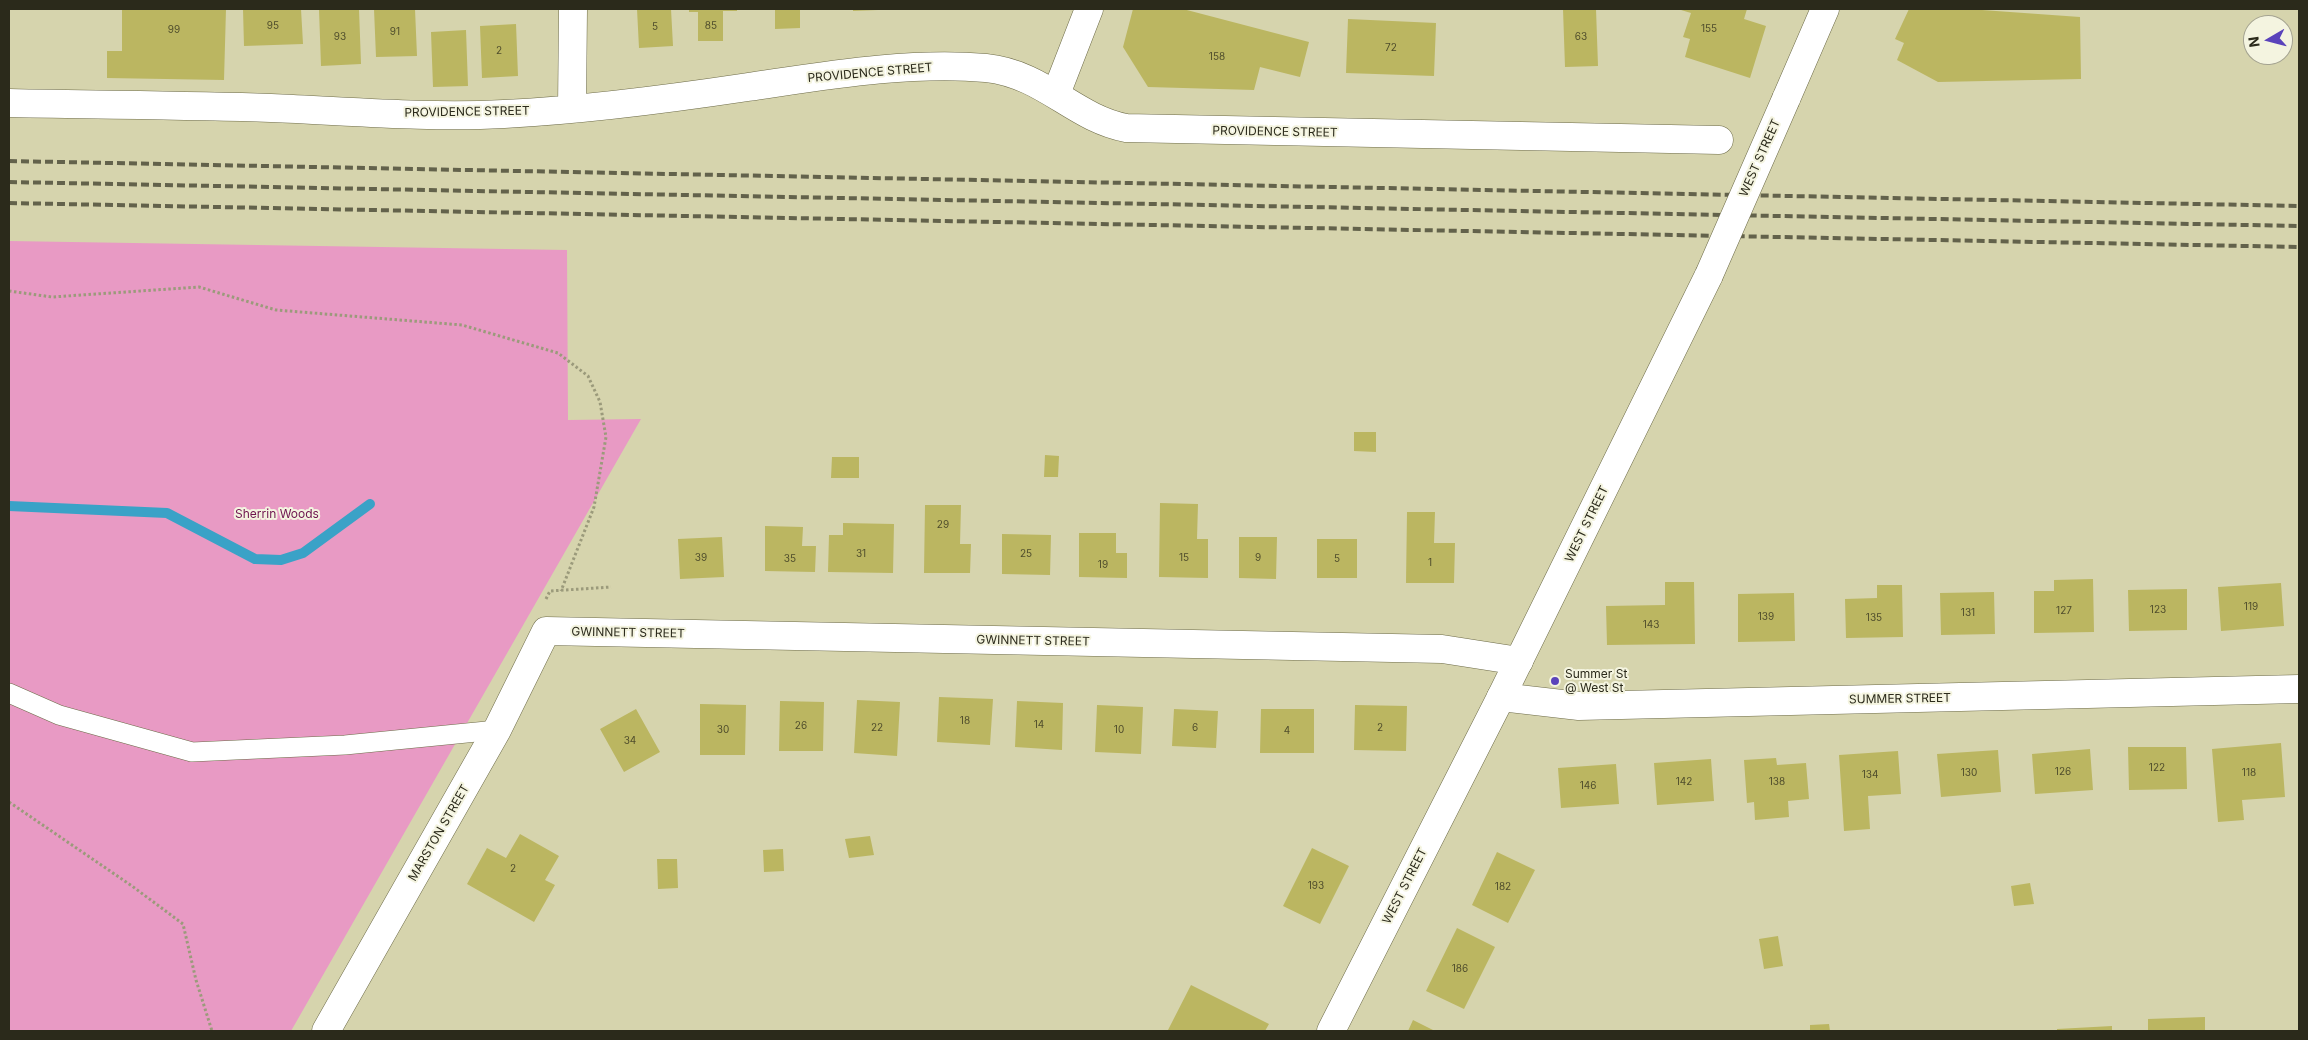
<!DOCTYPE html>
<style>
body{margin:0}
#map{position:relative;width:2308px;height:1040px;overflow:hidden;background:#d6d4ad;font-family:Inter,sans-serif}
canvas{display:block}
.frame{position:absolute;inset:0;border:10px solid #2b2a1b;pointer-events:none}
.north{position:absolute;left:2243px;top:15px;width:50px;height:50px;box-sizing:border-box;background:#f4f4e0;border:1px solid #a4a391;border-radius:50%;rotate:262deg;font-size:14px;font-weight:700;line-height:20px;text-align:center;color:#2b2a1b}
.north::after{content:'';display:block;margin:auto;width:18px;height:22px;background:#5a43bb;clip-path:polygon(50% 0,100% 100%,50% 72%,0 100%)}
</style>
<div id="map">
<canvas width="2308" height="1040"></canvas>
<div class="frame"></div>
<div class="north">N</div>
</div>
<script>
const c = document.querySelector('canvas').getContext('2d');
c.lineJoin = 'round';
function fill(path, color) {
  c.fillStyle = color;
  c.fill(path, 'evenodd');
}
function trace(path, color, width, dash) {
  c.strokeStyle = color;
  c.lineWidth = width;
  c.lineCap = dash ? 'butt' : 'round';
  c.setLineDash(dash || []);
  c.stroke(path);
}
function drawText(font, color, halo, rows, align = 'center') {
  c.font = font + ' Inter,sans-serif';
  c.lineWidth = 4;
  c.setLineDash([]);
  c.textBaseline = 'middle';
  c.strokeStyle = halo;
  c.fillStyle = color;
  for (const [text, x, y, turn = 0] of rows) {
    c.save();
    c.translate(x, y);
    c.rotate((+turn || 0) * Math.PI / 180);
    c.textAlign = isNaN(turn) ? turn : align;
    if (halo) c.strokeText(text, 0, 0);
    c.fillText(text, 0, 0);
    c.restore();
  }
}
fill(new Path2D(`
 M9,241L567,250L568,420L641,419L291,1031H9Z`), '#e89ac4');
trace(new Path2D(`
 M9,506L167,513L255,559L281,560L303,553L370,504`), '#3aa2c7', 10);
fill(new Path2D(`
 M122,9H226L224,80L107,78V51H122Z
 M243,9H301L303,44L244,46Z
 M319,9H359L361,64L321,66Z
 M374,9H415L417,56L376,57Z
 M637,9H671L673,46L639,48Z
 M689,9H737V11H723V41H698V12H689Z
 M775,9H800V28L775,29Z
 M853,9H878V10L853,11Z
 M1133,9H1183L1309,42L1300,77L1260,67L1254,90L1148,87L1123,47Z
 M1563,9H1596L1598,66L1565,67Z
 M1682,9H1747L1744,19L1766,26L1750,78L1685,57L1690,39L1683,37L1691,13L1681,10Z
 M1909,9H1968L2080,17L2081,79L1938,82L1897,60L1904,43L1895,39Z
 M1348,19L1436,23L1434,76L1346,73Z
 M516,24L518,76L482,78L480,26Z
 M466,30L468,86L433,87L431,32Z
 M1354,432H1376V452L1354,451Z
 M1045,455L1059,456L1058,477H1044Z
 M832,457H859V478H831Z
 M1160,503L1198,504L1197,539H1208V578L1159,577Z
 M925,505H961L960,544H971L970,573H924Z
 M1407,512H1435L1434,543H1455L1454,583H1406Z
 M843,523L894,524L893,573L828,572L829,535H843Z
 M765,526L803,527L802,546H816L815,572L765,571Z
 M1079,533H1116V553H1127V578L1079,577Z
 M1002,534L1051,535L1050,575L1002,574Z
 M722,537L724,577L680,579L678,539Z
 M1239,537H1277L1276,579L1239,578Z
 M1317,539H1357V578H1317Z
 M2093,579L2094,632L2034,633V591H2054V580Z
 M1665,582H1694L1695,644L1607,645L1606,606L1665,605Z
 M2281,583L2284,626L2221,631L2218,587Z
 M1877,585H1902L1903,637L1846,638L1845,599L1877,598Z
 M2187,589V630L2129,631L2128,590Z
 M1994,592L1995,634L1941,635L1940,593Z
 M1794,593L1795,641L1738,642V594Z
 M939,697L993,699L990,745L937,742Z
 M857,700L900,702L897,756L854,753Z
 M780,701L824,702L823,751H779Z
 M1017,701L1063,703L1062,750L1015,747Z
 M700,704L746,705L745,755H700Z
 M1097,705L1143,707L1141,754L1095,752Z
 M1355,705L1407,706L1406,751L1354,750Z
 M636,709L660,752L624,772L600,729Z
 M1174,709L1218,711L1216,748L1172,746Z
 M1261,709H1314V753H1260Z
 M2281,743L2285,797L2242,800L2244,820L2218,822L2212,749Z
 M2128,747H2186L2187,789L2129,790Z
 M2090,749L2093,790L2035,794L2032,754Z
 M1998,750L2001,792L1941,797L1937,754Z
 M1898,751L1901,794L1868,796L1870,829L1844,831L1839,755Z
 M1776,758L1777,765L1806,763L1809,799L1788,801L1789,817L1755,820L1754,802L1747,803L1744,760Z
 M1711,759L1714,801L1657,805L1654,763Z
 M1616,764L1619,804L1561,808L1558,768Z
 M520,834L559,856L545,880L555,885L534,922L467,884L487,848L506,858Z
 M870,836L874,855L849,858L845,839Z
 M1312,848L1349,866L1320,924L1283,906Z
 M783,849L784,871L764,872L763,850Z
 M1497,852L1535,870L1508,923L1472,905Z
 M657,859H677L678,888L658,889Z
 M2030,883L2034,904L2014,906L2011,886Z
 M1457,928L1495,947L1464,1009L1426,991Z
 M1778,936L1783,966L1764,969L1759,939Z
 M1191,985L1269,1024L1265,1031L1168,1030Z
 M2205,1017V1031H2148V1019Z
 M1413,1020L1435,1031H1408Z
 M1829,1024L1830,1031H1810V1025Z
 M2112,1026V1031H2057V1029Z`), '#bbb661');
const service = new Path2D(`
 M9,693L59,715L192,752L345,745L497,730`);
const minor = new Path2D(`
 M1056,94L1089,9
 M9,103C96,105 184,105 271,108C348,111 427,118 504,114C586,110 668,99 748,87C824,76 909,61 986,68C1044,74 1074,118 1126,128L1719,140
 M572,108L573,9
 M1501,697L1579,706L2299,689
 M326,1031L497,730L546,631L1442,649L1519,661`);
const tertiary = new Path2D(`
 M1786,99L1825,9
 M1331,1031L1501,697L1709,275`);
trace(service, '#6d6b48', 20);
trace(minor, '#6d6b48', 29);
trace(tertiary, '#6d6b48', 29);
trace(new Path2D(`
 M9,291L52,297L199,287L276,310L462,325L558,353L588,376L600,402L606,437L594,507L561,591
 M546,599L550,591L611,587
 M9,802L132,886L183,924L196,980L212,1031`), '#9b9a7b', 3, [2.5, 2.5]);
trace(service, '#fff', 19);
trace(minor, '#fff', 28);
trace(tertiary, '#fff', 28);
trace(new Path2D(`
 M9,161L2299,206
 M9,182L2299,226
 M9,203L2299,247`), '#63624b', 4, [8, 4]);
const tertiaryBridge = new Path2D(`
 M1709,275L1786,99`);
trace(tertiaryBridge, '#6d6b48', 29, []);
trace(tertiaryBridge, '#fff', 28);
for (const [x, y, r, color] of [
 [1555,681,5,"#5a43bb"]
]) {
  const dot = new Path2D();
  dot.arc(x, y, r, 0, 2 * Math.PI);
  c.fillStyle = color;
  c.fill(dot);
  trace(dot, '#f4f4e0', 2);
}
drawText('10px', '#4f4d2c', null, [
 ["95",273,26],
 ["85",711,26],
 ["5",655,27],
 ["155",1709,29],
 ["99",174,30],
 ["91",395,32],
 ["93",340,37],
 ["63",1581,37],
 ["72",1391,48],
 ["2",499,51],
 ["158",1217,57],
 ["29",943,525],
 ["31",861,554],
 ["25",1026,554],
 ["39",701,558],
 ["15",1184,558],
 ["9",1258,558],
 ["35",790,559],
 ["5",1337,559],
 ["1",1430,563],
 ["19",1103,565],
 ["119",2251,607],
 ["123",2158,610],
 ["127",2064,611],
 ["131",1968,613],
 ["139",1766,617],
 ["135",1874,618],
 ["143",1651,625],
 ["18",965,721],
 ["14",1039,725],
 ["26",801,726],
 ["22",877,728],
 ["6",1195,728],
 ["2",1380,728],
 ["30",723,730],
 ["10",1119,730],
 ["4",1287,731],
 ["34",630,741],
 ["122",2157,768],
 ["126",2063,772],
 ["130",1969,773],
 ["118",2249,773],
 ["134",1870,775],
 ["142",1684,782],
 ["138",1777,782],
 ["146",1588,786],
 ["2",513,869],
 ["193",1316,886],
 ["182",1503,887],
 ["186",1460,969]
]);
drawText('12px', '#2b2a1b', '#f4f4e0', [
 ["PROVIDENCE STREET",870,73,-5],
 ["PROVIDENCE STREET",467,112,-1],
 ["PROVIDENCE STREET",1275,132,1],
 ["WEST STREET",1760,158,-66],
 ["WEST STREET",1587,524,-64],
 ["GWINNETT STREET",628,633,1],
 ["GWINNETT STREET",1033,641,1],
 ["SUMMER STREET",1900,699,-1],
 ["MARSTON STREET",439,833,-60],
 ["WEST STREET",1405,886,-63]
]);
drawText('12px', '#6e134f', '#f4f4e0', [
 ["Sherrin Woods",277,514]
]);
drawText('12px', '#2b2a1b', '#f4f4e0', [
 ["Summer St",1565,674],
 ["@ West St",1565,688]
], 'left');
</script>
